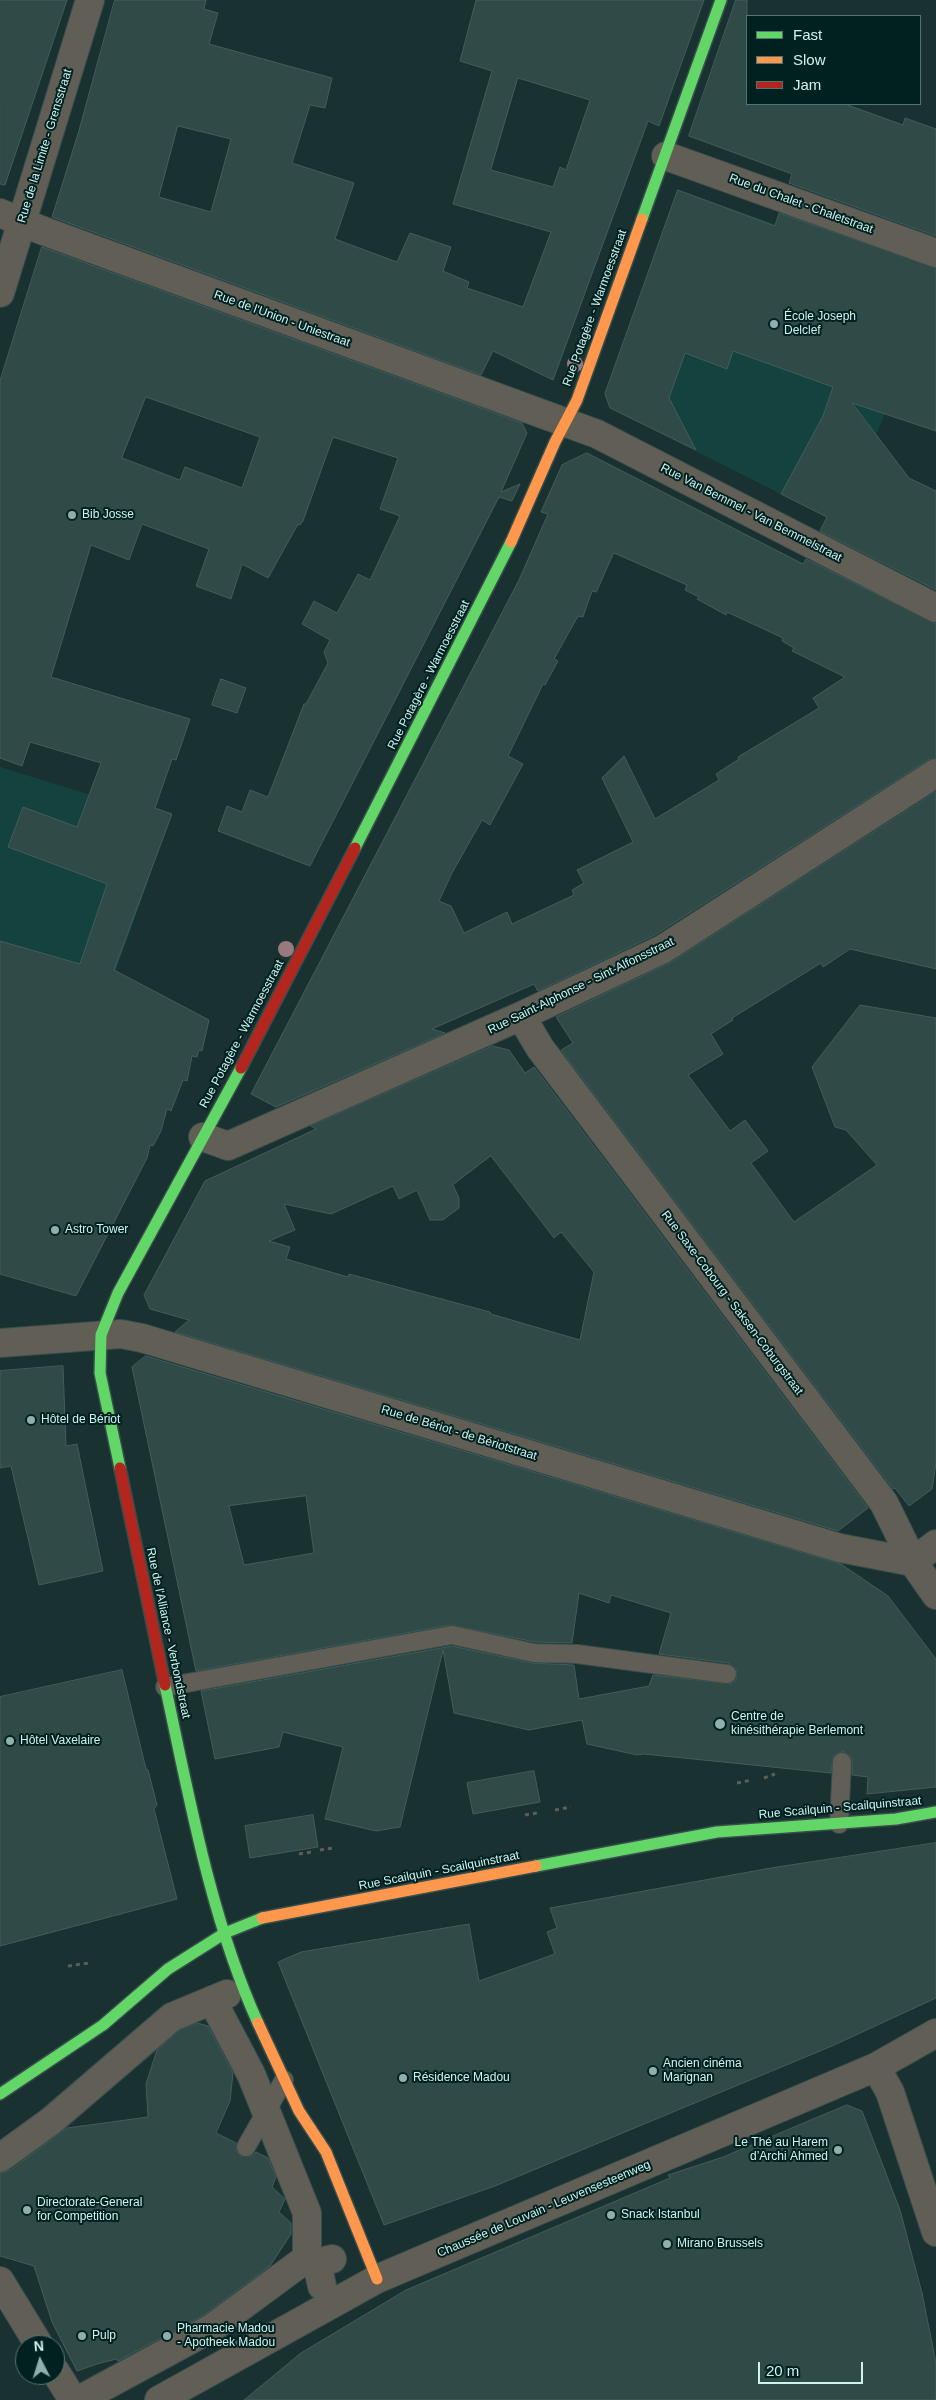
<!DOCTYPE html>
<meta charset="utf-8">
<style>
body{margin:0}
#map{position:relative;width:936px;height:2400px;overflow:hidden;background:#193130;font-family:Arial,sans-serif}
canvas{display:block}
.legend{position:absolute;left:746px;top:15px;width:175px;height:90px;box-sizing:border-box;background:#00211f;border:1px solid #527572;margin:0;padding:6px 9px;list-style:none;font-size:15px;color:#cef3ef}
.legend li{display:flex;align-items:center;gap:10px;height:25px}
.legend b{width:25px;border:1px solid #527572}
.north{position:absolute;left:15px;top:2335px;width:50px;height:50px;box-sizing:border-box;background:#00211f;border:1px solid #527572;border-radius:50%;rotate:355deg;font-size:14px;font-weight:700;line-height:20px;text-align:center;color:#cef3ef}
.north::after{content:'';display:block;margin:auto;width:18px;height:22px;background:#8fafac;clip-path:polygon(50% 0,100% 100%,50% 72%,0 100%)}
.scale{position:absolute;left:758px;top:2362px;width:105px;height:22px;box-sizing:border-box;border:2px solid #cef3ef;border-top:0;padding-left:6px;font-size:15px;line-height:18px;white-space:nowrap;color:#cef3ef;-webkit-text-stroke:4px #00211f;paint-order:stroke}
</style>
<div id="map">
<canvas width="936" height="2400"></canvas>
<ul class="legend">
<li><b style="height:6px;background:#63d668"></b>Fast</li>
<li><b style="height:6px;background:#ff974d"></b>Slow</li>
<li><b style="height:6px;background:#b3261e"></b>Jam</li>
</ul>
<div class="north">N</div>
<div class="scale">20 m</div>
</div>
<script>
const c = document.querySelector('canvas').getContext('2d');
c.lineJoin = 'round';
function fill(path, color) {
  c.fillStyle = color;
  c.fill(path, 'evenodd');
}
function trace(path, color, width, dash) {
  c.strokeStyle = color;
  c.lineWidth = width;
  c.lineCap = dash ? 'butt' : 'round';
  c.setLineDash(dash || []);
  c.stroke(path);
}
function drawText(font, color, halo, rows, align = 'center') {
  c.font = font + ' Arial,sans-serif';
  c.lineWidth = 4;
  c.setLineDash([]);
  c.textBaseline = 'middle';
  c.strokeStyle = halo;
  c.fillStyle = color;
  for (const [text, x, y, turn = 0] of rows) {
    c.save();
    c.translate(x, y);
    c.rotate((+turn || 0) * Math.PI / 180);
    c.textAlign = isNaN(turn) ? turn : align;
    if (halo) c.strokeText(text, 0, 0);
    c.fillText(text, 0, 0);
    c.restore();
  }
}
fill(new Path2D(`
 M677,190L783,227L903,368L870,451L834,521L610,408L605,394Z
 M0,767L156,815L140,862L149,879L103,1006L0,983Z`), '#13423f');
const building = new Path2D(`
 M0,0H67L5,185L0,184Z
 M115,0H206L204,9L218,13L209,44L332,78L325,108L310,105L292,163L354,183L335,239L397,262L410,233L451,247L443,271L469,282L467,288L523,307L551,232L453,204L492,71L460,61L476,0H704L659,126L648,121L553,380L493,351L481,375L52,217L78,134ZM518,78L590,100L566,170L560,167L553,187L491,170ZM178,126L231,139L211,212L159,197Z
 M736,0H747V104H845L903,125L905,118L936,129V236L789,183L792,174L689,136Z
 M678,190L775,226L779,213L936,268V431L852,403L909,478L936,491V590L820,531L827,517L781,494L823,416L833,387L733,351L727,369L685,353L669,398L696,450L610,408L605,394Z
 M42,247L522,423L527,433L501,492L520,484L512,501L499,497L310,866L218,831L227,806L242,812L250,790L268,797L304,704H306L328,663L324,652L330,640L302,624L314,601L337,613L358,574L370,580L400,516L380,509L398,458L333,437L303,521L300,525L298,524L268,578L242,564L231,599L196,586L209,549L142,524L129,560L91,545L51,677L190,719L176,760L172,759L155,808L172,814L114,970L209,1020L202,1051L199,1050L197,1057L192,1056L187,1081L183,1080L171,1111L167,1109L161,1131L153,1146L150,1145L147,1158L76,1296L0,1274V941L80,964L107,884L8,847L23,807L77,827L101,763L30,742L22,766L0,758V381ZM146,397L260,437L242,488L185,467L180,480L122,458Z
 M587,453L803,564L806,559L936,624V758L928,760L655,935L538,991L534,984L432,1029L445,1033L276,1107L251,1094L519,580L548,514L541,512L562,465ZM614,553L687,585L685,590L699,597L697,599L726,615L727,612L783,638L782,641L794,648L792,651L845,677L813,698L819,708L738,757L739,759L716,774L719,780L655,819L624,756L602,778L633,842L577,870L584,883L572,890L574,895L512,924L507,912L464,933L451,906L439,901L452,873L482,820L490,825L523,764L508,756L543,684L545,685L558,661L554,659L578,616L583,617L592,591L596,592Z
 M221,679L246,688L237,713L212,705Z
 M936,792V969L850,949L823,967L821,963L732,1018L733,1020L711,1034L723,1054L688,1075L730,1131L745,1120L768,1151L751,1163L794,1222L877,1165L846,1130L835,1127L812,1067L860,1005L936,1018V1463L932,1489L909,1506L895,1488L893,1489L561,1050L573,1043L556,1017L671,962Z
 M493,1046L509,1050L525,1073L534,1067L868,1508L838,1531L175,1332L189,1320L150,1309L144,1295L205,1181L316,1129L311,1126ZM491,1156L554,1238L561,1232L594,1272L580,1340L491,1314L490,1312L349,1274L348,1277L286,1259L290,1247L269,1241L295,1230L284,1204L331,1214L393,1186L399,1199L417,1190L430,1220H443L459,1208V1198L453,1185Z
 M146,1356L841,1564L888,1596L936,1659V1787L867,1794L868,1777L852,1775V1758L843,1751L833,1757L831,1773L644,1754L637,1755L587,1744L582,1720L529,1730L454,1713L443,1650L400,1827L376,1831L325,1819L343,1747L283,1732L279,1747L215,1759L201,1691L452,1646L532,1663L574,1665L579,1699L649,1686L653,1675L731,1684L736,1680L737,1670L728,1663L659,1654L671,1613L611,1595L609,1603L579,1593L572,1643L535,1642L450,1625L196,1671L132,1367ZM306,1496L314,1553L244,1565L229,1506Z
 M63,1366L66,1446L77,1444L103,1571L39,1585L11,1466L0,1468V1371Z
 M122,1670L146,1769L148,1770L157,1805L154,1809L177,1899L0,1946V1697Z
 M534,1771L540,1802L473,1814L467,1783Z
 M313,1815L318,1847L250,1858L245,1826Z
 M936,1843V1998L832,2046L495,2186L384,2225L278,1962L301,1952L469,1924L479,1981L555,1954L547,1932L557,1928L550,1908L771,1868Z
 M197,2023L208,2026L233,2073L230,2101L216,2133L236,2143L237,2152L241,2156H251L256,2152L268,2158L276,2177L272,2187L285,2199L279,2212L291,2223V2234L270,2266L204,2315L118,2361L116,2359L97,2364L77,2371L52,2322L34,2266L0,2256V2173L9,2171L67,2128L148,2117L146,2084L157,2050L180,2030Z
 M847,2105L862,2111L900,2210L922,2293L936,2363V2400H244L301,2353L406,2290L670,2178L668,2175L723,2157Z`);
fill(building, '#304a48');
trace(building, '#425d5b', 1);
const lane = new Path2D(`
 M165,1687L452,1635L534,1653L577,1654L727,1674
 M839,1824L842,1762
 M246,2147L284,2080`);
const street = new Path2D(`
 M666,156L936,253
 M0,213L41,230L597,434L936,608
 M0,293L90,0
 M521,1016L540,1048L884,1503L913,1562L936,1595
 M203,1137L228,1146L521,1016L663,949L936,773
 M0,1343L121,1334L142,1338L840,1548L913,1562
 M913,1562L936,1544
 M212,2000L251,2074L307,2213V2258L317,2263L332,2259
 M876,2067L890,2092L936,2232
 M0,2158L51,2121L172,2017L227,1994
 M317,2263L322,2286
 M0,2281L39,2345
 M55,2371L73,2400
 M79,2400L212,2328L307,2258
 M159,2400L377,2279L876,2067L936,2033`);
const fast = new Path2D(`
 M642,219L721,0
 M355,848L511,542
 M120,1468L100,1373L101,1335L118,1293L241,1068
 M165,1685C189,1796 211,1920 258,2023
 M536,1866L717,1832L896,1819L936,1812
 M0,2094L103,2025L168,1969L225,1933L262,1918`);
const slow = new Path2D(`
 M511,542L555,442L577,400L642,219
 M262,1918L536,1866
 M258,2023L299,2111L326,2152L377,2279`);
const jam = new Path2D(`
 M241,1068L355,848
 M120,1468L165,1685`);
trace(lane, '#384e4d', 20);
trace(street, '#384e4d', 30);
trace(fast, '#384e4d', 14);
trace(slow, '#384e4d', 14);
trace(jam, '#384e4d', 14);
trace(new Path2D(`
 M764,1778L775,1774
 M737,1783L752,1780
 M555,1810L571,1807
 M525,1815L537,1813
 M320,1850L333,1848
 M299,1854L311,1852
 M68,1966L89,1963`), '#5b5f5a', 3, [4, 4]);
trace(lane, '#615e56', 18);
trace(street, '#615e56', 28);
trace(fast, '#63d668', 11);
trace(slow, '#ff974d', 11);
trace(jam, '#b3261e', 11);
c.fillStyle = '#967a7f';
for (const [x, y] of [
 [575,364],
 [286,949]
]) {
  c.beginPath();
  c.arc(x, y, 8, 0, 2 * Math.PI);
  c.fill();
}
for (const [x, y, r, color] of [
 [774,324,5,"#8fafac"],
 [72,515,5,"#8fafac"],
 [55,1230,5,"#8fafac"],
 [31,1420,5,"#8fafac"],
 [720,1724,6,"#8fafac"],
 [10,1741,5,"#8fafac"],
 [653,2071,5,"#8fafac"],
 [403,2078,5,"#8fafac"],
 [838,2150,5,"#8fafac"],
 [27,2210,5,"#8fafac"],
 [611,2215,5,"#8fafac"],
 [667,2244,5,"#8fafac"],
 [82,2336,5,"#8fafac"],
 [167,2336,5,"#8fafac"]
]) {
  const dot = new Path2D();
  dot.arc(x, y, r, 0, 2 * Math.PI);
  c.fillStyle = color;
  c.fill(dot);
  trace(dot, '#00211f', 2);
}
drawText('12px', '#cef3ef', '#00211f', [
 ["Rue de la Limite - Grensstraat",45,146,-73],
 ["Rue du Chalet - Chaletstraat",801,204,20],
 ["Rue Potagère - Warmoesstraat",595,308,-70],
 ["Rue de l'Union - Uniestraat",282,319,20],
 ["Rue Van Bemmel - Van Bemmelstraat",751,513,27],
 ["Rue Potagère - Warmoesstraat",429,675,-63],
 ["Rue Saint-Alphonse - Sint-Alfonsstraat",581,986,-26],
 ["Rue Potagère - Warmoesstraat",242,1034,-62],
 ["Rue Saxe-Cobourg - Saksen-Coburgstraat",732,1303,53],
 ["Rue de Bériot - de Bériotstraat",459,1433,17],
 ["Rue de l'Alliance - Verbondstraat",168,1633,78],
 ["Rue Scailquin - Scailquinstraat",840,1808,-5],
 ["Rue Scailquin - Scailquinstraat",439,1871,-11],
 ["Chaussée de Louvain - Leuvensesteenweg",544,2209,-23]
]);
drawText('12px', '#cef3ef', '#00211f', [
 ["École Joseph",784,317],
 ["Delclef",784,331],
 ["Bib Josse",82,515],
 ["Astro Tower",65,1230],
 ["Hôtel de Bériot",41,1420],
 ["Centre de",731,1717],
 ["kinésithérapie Berlemont",731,1731],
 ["Hôtel Vaxelaire",20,1741],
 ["Ancien cinéma",663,2064],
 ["Marignan",663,2078],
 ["Résidence Madou",413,2078],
 ["Le Thé au Harem",828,2143,"right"],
 ["d’Archi Ahmed",828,2157,"right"],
 ["Directorate-General",37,2203],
 ["for Competition",37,2217],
 ["Snack Istanbul",621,2215],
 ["Mirano Brussels",677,2244],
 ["Pharmacie Madou",177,2329],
 ["- Apotheek Madou",177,2343],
 ["Pulp",92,2336]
], 'left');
</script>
